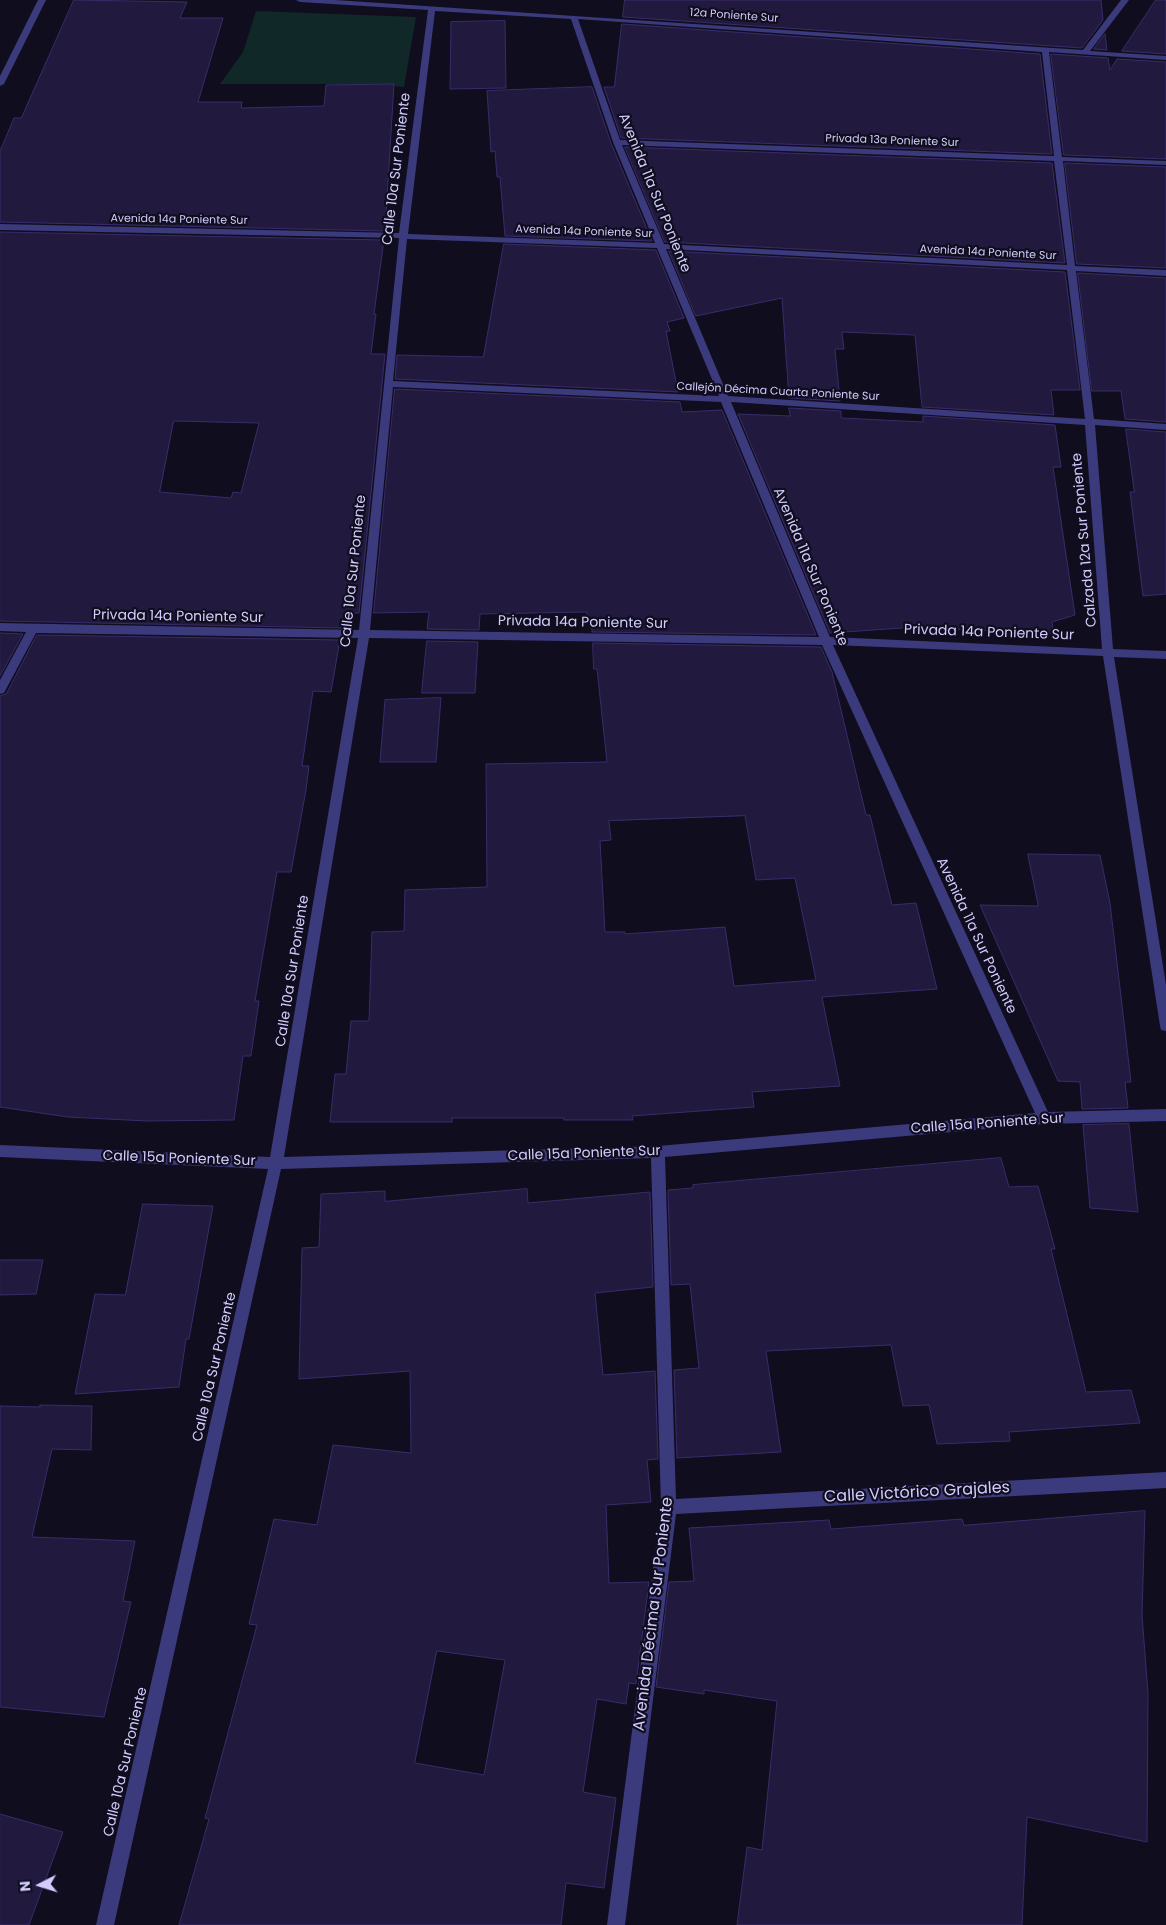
<!DOCTYPE html>
<meta charset="utf-8">
<style>
body{margin:0}
#map{position:relative;width:1166px;height:1925px;overflow:hidden;background:#100d1e;font-family:Poppins,sans-serif}
canvas{display:block}
.north{position:absolute;left:15px;top:1860px;width:50px;height:50px;-webkit-text-stroke:4px #100d1e;paint-order:stroke;rotate:265deg;font-size:14px;font-weight:700;line-height:20px;text-align:center;color:#d1ccfd}
.north::after{content:'';display:block;margin:auto;width:18px;height:22px;background:#d1ccfd;clip-path:polygon(50% 0,100% 100%,50% 72%,0 100%)}
</style>
<div id="map">
<canvas width="1166" height="1925"></canvas>
<div class="north">N</div>
</div>
<script>
const c = document.querySelector('canvas').getContext('2d');
c.lineJoin = 'round';
function fill(path, color) {
  c.fillStyle = color;
  c.fill(path, 'evenodd');
}
function trace(path, color, width, dash) {
  c.strokeStyle = color;
  c.lineWidth = width;
  c.lineCap = dash ? 'butt' : 'round';
  c.setLineDash(dash || []);
  c.stroke(path);
}
function drawText(font, color, halo, rows, align = 'center') {
  c.font = font + ' Poppins,sans-serif';
  c.lineWidth = 4.5;
  c.setLineDash([]);
  c.textBaseline = 'middle';
  c.strokeStyle = halo;
  c.fillStyle = color;
  for (const [text, x, y, turn = 0] of rows) {
    c.save();
    c.translate(x, y);
    c.rotate((+turn || 0) * Math.PI / 180);
    c.textAlign = isNaN(turn) ? turn : align;
    if (halo) c.strokeText(text, 0, 0);
    c.fillText(text, 0, 0);
    c.restore();
  }
}
fill(new Path2D(`
 M256,11L416,17L404,87L371,84H220L243,52Z`), '#102827');
const building = new Path2D(`
 M74,0L187,2L180,18H223L198,102H242L241,108L324,106L326,85L394,84L385,231L0,222V151L14,118H21Z
 M625,0H1101L1103,20L1082,48L623,17Z
 M1156,0H1166V54L1122,51Z
 M505,21L506,88L450,89L451,22Z
 M622,24L1040,54L1052,154L621,138L604,87H614Z
 M1105,34L1107,50L1094,49Z
 M1051,54L1108,58L1110,70L1117,59L1166,62V159L1064,155Z
 M592,87L611,143L652,241L505,236L500,177H497L495,151L491,152L487,91Z
 M625,147L1052,163L1065,263L665,242Z
 M1065,163L1166,167V268L1077,264Z
 M0,232L384,240L374,314H376L371,354H385L359,613H345L342,628L0,621ZM174,421L259,423L241,493L233,492L231,498L160,492Z
 M504,244L656,250L684,318L667,322L670,331H666L678,392L395,379L397,355L483,357Z
 M669,251L1065,272L1080,390H1051L1054,415L922,407L915,335L842,332L844,349H835L840,401L789,398L782,298L696,316Z
 M1078,273L1166,278V422L1125,419L1121,391H1092Z
 M395,389L680,402L682,412L722,410L816,635L592,632V624H588L587,612L480,614L479,630L427,629L429,612L374,613Z
 M789,408L841,411V418L923,422V416L1055,425L1061,467H1053L1075,615L1052,622L1054,634L916,627L830,633L738,414L790,416Z
 M1126,429L1166,432V594L1143,596L1130,492H1134Z
 M0,633L23,634L0,676Z
 M37,635L340,640L331,692L313,691L302,766H309L306,790L291,872H277L255,1001H259L251,1056H243L234,1120L147,1121L68,1117L0,1107V696L6,694Z
 M427,641L478,642L475,693H422Z
 M593,643L821,647L832,672L866,815H870L892,905L916,903L937,989L822,997L840,1086L752,1092L754,1107L632,1116L633,1120H564V1118H452V1122H330L335,1074H346L351,1021H369L372,932L404,931L405,890L487,887L486,764L607,762L597,669H594ZM745,816L756,880L795,878L816,980L734,986L725,927L625,934V932H605L600,841L611,840L609,821Z
 M441,698L436,762H380L385,700Z
 M1028,854L1100,855L1110,903L1131,1082H1125L1128,1108L1082,1109L1080,1082L1058,1081L980,905L1038,906Z
 M1129,1124L1138,1212L1090,1208L1083,1125Z
 M1001,1158L1009,1187L1038,1186L1055,1249H1051L1086,1392L1131,1390L1140,1423L1009,1432L1010,1441L937,1444L929,1405L903,1406L891,1345L766,1351L781,1452L677,1458L674,1370L699,1368L690,1284L671,1285L668,1190L693,1188V1185Z
 M527,1189L528,1203L650,1192L653,1287L595,1293L603,1375L655,1371L658,1459L647,1460L651,1502L606,1505L609,1583L649,1582L636,1684L629,1683L626,1704L597,1699L583,1792L616,1798L604,1888L566,1883L561,1925H179L209,1819L205,1818L257,1625L249,1624L274,1519L317,1525L333,1445L411,1453L410,1371L299,1379L302,1248L319,1247L321,1194L385,1191V1201ZM437,1651L505,1660L484,1775L415,1763Z
 M143,1204L213,1206L189,1339H186L179,1387L75,1394L95,1294L125,1295Z
 M0,1260H43L36,1294L0,1295Z
 M40,1405L92,1406L91,1450L52,1449L32,1537L135,1541L123,1601L131,1602L104,1717L0,1707V1406L40,1407Z
 M1145,1511L1142,1615L1148,1693L1147,1842L1027,1817L1022,1925H737L747,1847L762,1850L777,1701L704,1690V1694L656,1687L669,1582L694,1581L689,1528L829,1520L831,1529L962,1519L964,1525Z
 M0,1814L63,1832L29,1925H0Z`);
fill(building, '#211a3e');
trace(building, '#382d6a', 1);
fill(new Path2D(`
 M38,0H46L4,84L0,86V76Z
 M296,0H335L1083,50L1121,0H1129L1090,51L1166,56V60L1049,52L1062,157L1166,161V165L1063,161L1075,266L1166,270V276L1076,271L1094,419L1166,424V430L1095,425L1113,649L1166,651V659L1114,657L1166,985V1031L1161,1030L1160,1026L1103,656L833,645L1048,1112L1166,1109V1121L1044,1124L665,1157L676,1499L1166,1472V1488L676,1514L625,1925H607L661,1507L651,1158L281,1169L114,1925H96L268,1169L0,1157V1145L270,1157L358,638L36,633L4,693L0,694V680L26,632L0,631V623L359,630L399,238L0,230V224L399,233L428,10L300,2ZM435,11L571,19L613,142L655,243L408,234ZM578,19L1042,52L1054,156L620,140ZM622,145L1054,161L1067,265L664,244ZM407,239L657,248L719,396L393,381ZM666,249L1067,270L1085,419L728,396ZM393,387L721,402L819,637L370,630ZM731,402L1085,425L1102,649L830,637ZM369,638L822,645L1035,1113L658,1146L284,1157Z`), '#3b3a7c');
drawText('11px', '#d1ccfd', '#100d1e', [
 ["12a Poniente Sur",734,16,4],
 ["Privada 13a Poniente Sur",892,141,2],
 ["Avenida 14a Poniente Sur",179,220,1],
 ["Avenida 14a Poniente Sur",584,232,2],
 ["Avenida 14a Poniente Sur",988,253,3],
 ["Callejón Décima Cuarta Poniente Sur",778,392,3]
]);
drawText('14px', '#d1ccfd', '#100d1e', [
 ["Calle 10a Sur Poniente",397,169,-83],
 ["Avenida 11a Sur Poniente",654,193,68],
 ["Calzada 12a Sur Poniente",1085,540,-95],
 ["Avenida 11a Sur Poniente",810,567,67],
 ["Calle 10a Sur Poniente",354,571,-84],
 ["Privada 14a Poniente Sur",178,617,1],
 ["Privada 14a Poniente Sur",583,623,1],
 ["Privada 14a Poniente Sur",989,633,2],
 ["Avenida 11a Sur Poniente",976,936,65],
 ["Calle 10a Sur Poniente",293,971,-81],
 ["Calle 15a Poniente Sur",987,1124,-4],
 ["Calle 15a Poniente Sur",584,1154,-2],
 ["Calle 15a Poniente Sur",179,1159,2],
 ["Calle 10a Sur Poniente",215,1367,-77],
 ["Calle 10a Sur Poniente",126,1762,-77]
]);
drawText('16px', '#d1ccfd', '#100d1e', [
 ["Calle Victórico Grajales",917,1493,-3],
 ["Avenida Décima Sur Poniente",654,1614,-83]
]);
</script>
